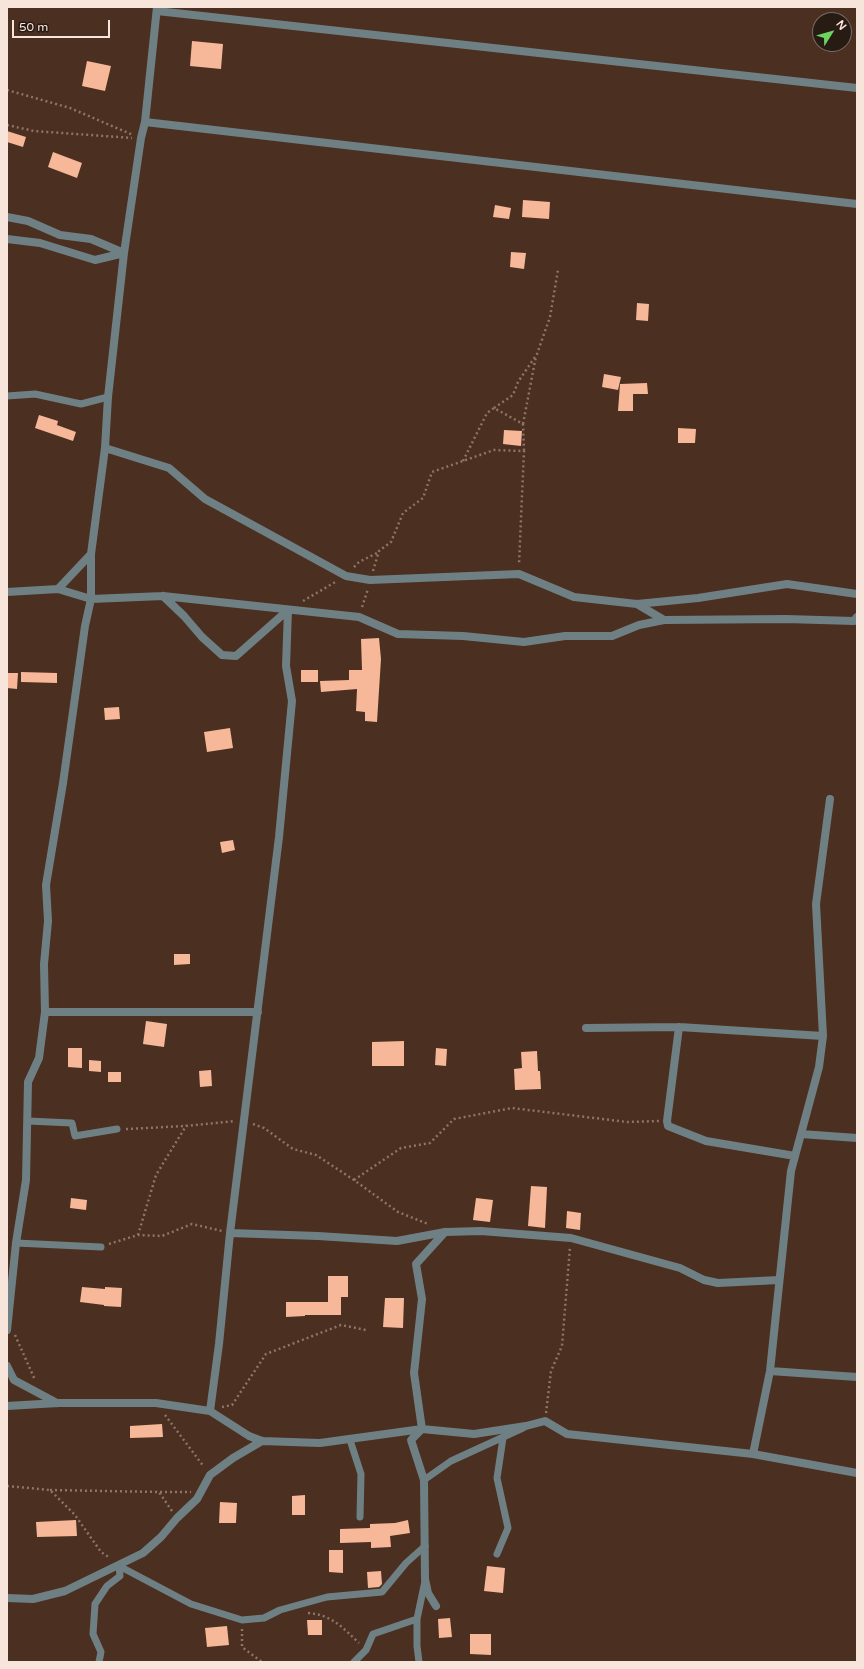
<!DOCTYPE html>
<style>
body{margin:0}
#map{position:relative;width:864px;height:1669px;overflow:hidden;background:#4b2f20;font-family:"Varela Round",sans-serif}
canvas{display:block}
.frame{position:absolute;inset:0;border:8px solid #f7e4db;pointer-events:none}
.north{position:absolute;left:812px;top:12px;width:40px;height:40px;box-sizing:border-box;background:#281b14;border:1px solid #7b6b64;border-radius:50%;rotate:53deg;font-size:11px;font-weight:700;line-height:16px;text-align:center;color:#f7e4db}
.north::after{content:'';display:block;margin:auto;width:14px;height:18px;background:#6dd361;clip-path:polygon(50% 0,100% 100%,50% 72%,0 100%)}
.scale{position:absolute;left:12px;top:20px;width:98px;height:18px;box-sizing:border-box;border:2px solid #f7e4db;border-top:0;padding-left:5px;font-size:12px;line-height:14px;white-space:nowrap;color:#f7e4db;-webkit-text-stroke:3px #281b14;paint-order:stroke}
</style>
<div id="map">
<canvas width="864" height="1669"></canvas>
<div class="frame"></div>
<div class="north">N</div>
<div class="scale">50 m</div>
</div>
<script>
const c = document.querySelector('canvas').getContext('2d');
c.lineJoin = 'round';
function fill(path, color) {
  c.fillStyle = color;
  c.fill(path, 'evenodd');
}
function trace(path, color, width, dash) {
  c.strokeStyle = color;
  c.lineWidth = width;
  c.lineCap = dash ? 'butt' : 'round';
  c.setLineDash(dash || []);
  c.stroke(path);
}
fill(new Path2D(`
 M192,41L223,44L221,69L190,66Z
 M87,61L111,66L105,91L82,86Z
 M7,131L26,137L23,147L7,142Z
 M53,152L82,163L77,178L48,167Z
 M523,200L550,202L549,219L522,217Z
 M495,205L511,208L509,219L493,217Z
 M511,252L526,253L524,269L510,267Z
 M637,303L649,304L648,321L636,320Z
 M604,374L621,377L618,390L602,387Z
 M647,383L648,394H633V411H618L620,384Z
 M39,415L58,421L57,425L76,432L73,441L35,428Z
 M678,428L696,429L695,443H678Z
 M504,430L522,431L521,446L503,444Z
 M379,638L381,659L377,722L365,721V712L356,711L357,689L321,692L320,681L349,680V670H362L361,639Z
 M301,670H318V682H301Z
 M21,672L57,673V683L21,682Z
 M7,673H18L17,689L7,688Z
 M119,707L120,719L105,720L104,708Z
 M230,728L233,748L207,752L204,732Z
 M233,840L235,850L222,853L220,842Z
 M174,954H190V964L174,965Z
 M146,1021L167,1024L164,1047L143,1044Z
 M404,1041V1066H372V1042Z
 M68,1048H82V1068L68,1067Z
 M436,1048L447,1049L446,1066L435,1065Z
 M537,1051L538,1071H540L541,1089L515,1090L514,1069L522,1068L521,1052Z
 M89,1060L101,1061V1072L89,1071Z
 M211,1070L212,1086L200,1087L199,1071Z
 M108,1072H121V1082H108Z
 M531,1186L547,1187L545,1228L528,1226Z
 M71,1198L87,1200L86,1210L70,1208Z
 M476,1198L493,1200L490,1222L473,1220Z
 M567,1211L581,1213L580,1230L566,1228Z
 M328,1276H348V1297H341V1315H305V1316L286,1317V1302H328Z
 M82,1287L105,1289V1287L122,1288L121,1307L104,1306V1305L80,1302Z
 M385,1298H404L403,1328L383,1327Z
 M162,1424L163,1437L130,1438V1426Z
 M305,1495V1515H292V1496Z
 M220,1502L237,1503L236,1523H219Z
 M76,1520L77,1536L37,1537L36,1522Z
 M408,1520L410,1533L390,1536L391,1547L371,1548V1542L340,1543V1529L370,1528V1524L395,1523Z
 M329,1550H343V1573L329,1572Z
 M487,1566L505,1568L503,1593L484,1591Z
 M381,1571L382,1584L379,1587L368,1588L367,1572Z
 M450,1618L452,1637L439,1638L438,1619Z
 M307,1620H322V1635H308Z
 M227,1626L229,1645L207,1647L205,1628Z
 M470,1634H491V1655L470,1654Z`), '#f6b899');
trace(new Path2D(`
 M7,90L70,108L133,135
 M7,125L34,131L132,138
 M494,408L513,395L518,382L537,354L550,317L558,270
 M523,424L536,356
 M463,461L487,413L494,408L523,424L524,451
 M354,567L359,562L379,552
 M373,571L379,551L391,542L403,513L423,498L432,472L494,450L524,451L519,564
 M303,601L337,581
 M362,607L368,589
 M253,1124L264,1128L293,1149L316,1155L354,1180L398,1212L428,1224
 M126,1129L185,1126
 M354,1180L401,1148L430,1143L454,1119L512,1108L627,1122L659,1121
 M138,1235L156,1175L186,1126L235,1121
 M109,1244L138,1235L162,1236L192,1224L222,1231
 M15,1335L35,1380
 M222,1407L232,1405L266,1354L341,1325L366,1330
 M546,1413L551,1371L562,1346L570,1247
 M165,1415L204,1467
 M7,1486L50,1490L75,1515L101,1552L110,1558
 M50,1490L159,1492L172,1511
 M160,1492H191
 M308,1613C332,1615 342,1627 359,1643
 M242,1629V1647L262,1662`), '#8d7568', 2.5, [2, 3]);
trace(new Path2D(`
 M7,396L35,394L81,404L108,397
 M28,1121L72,1123L75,1136L117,1129
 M16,1243L101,1247
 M350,1440L361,1474L360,1517
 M424,1480L451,1461L523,1428
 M497,1554L508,1528L497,1478L503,1438
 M119,1566L191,1604L242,1620L264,1618L280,1610L327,1597L382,1592L406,1563L425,1546
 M99,1662L101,1652L93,1634L95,1604L107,1586L120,1576L119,1566
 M354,1662L366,1650L373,1634L417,1619
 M419,1662L417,1646V1619L425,1581`), '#6f8085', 7);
trace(new Path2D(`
 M157,11L857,88
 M145,122L857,204
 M7,217L28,221L60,235L91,239L124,253L95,260L40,243L7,239
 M105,448L169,468L205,499L346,576L370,580L519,574L574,597L637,604L698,598L787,584L857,594
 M91,554L105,448L108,397L124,253L141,138L145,122L157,7
 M7,592L58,589L91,599L163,596L359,617L398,634L463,636L524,642L565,636H612L639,625L664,620L786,619L854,621L857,617
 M163,596L184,616L202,637L222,655L236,656L288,610
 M637,604L664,620
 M45,1012H258
 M679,1027L667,1121L668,1126L706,1141L795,1156
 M586,1028L679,1027L823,1036
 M801,1134L857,1138
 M230,1233L318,1236L397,1241L445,1232L481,1231L571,1238L680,1268L704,1280L718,1283L779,1280
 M7,1330L16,1243L26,1180L28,1082L39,1058L45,1012L44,964L48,921L46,885L63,783L85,626L91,599V554L58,589
 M7,1366L14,1380L57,1403
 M770,1371L857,1377
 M7,1406L58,1403H156L210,1411L249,1436L262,1441L320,1443L422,1429L474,1434L526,1426L545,1421L567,1434L753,1454L857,1473
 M210,1411L219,1344L230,1233L279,837L292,701L286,666L288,610
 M753,1454L770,1371L791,1171L819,1067L823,1036L816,904L830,799
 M7,1598L33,1599L65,1591L143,1553L161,1537L177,1518L197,1499L210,1475L233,1458L262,1441
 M436,1606L428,1593L425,1579L424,1480L411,1440L422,1429L414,1373L422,1299L416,1264L445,1232`), '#6f8085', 8);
</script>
